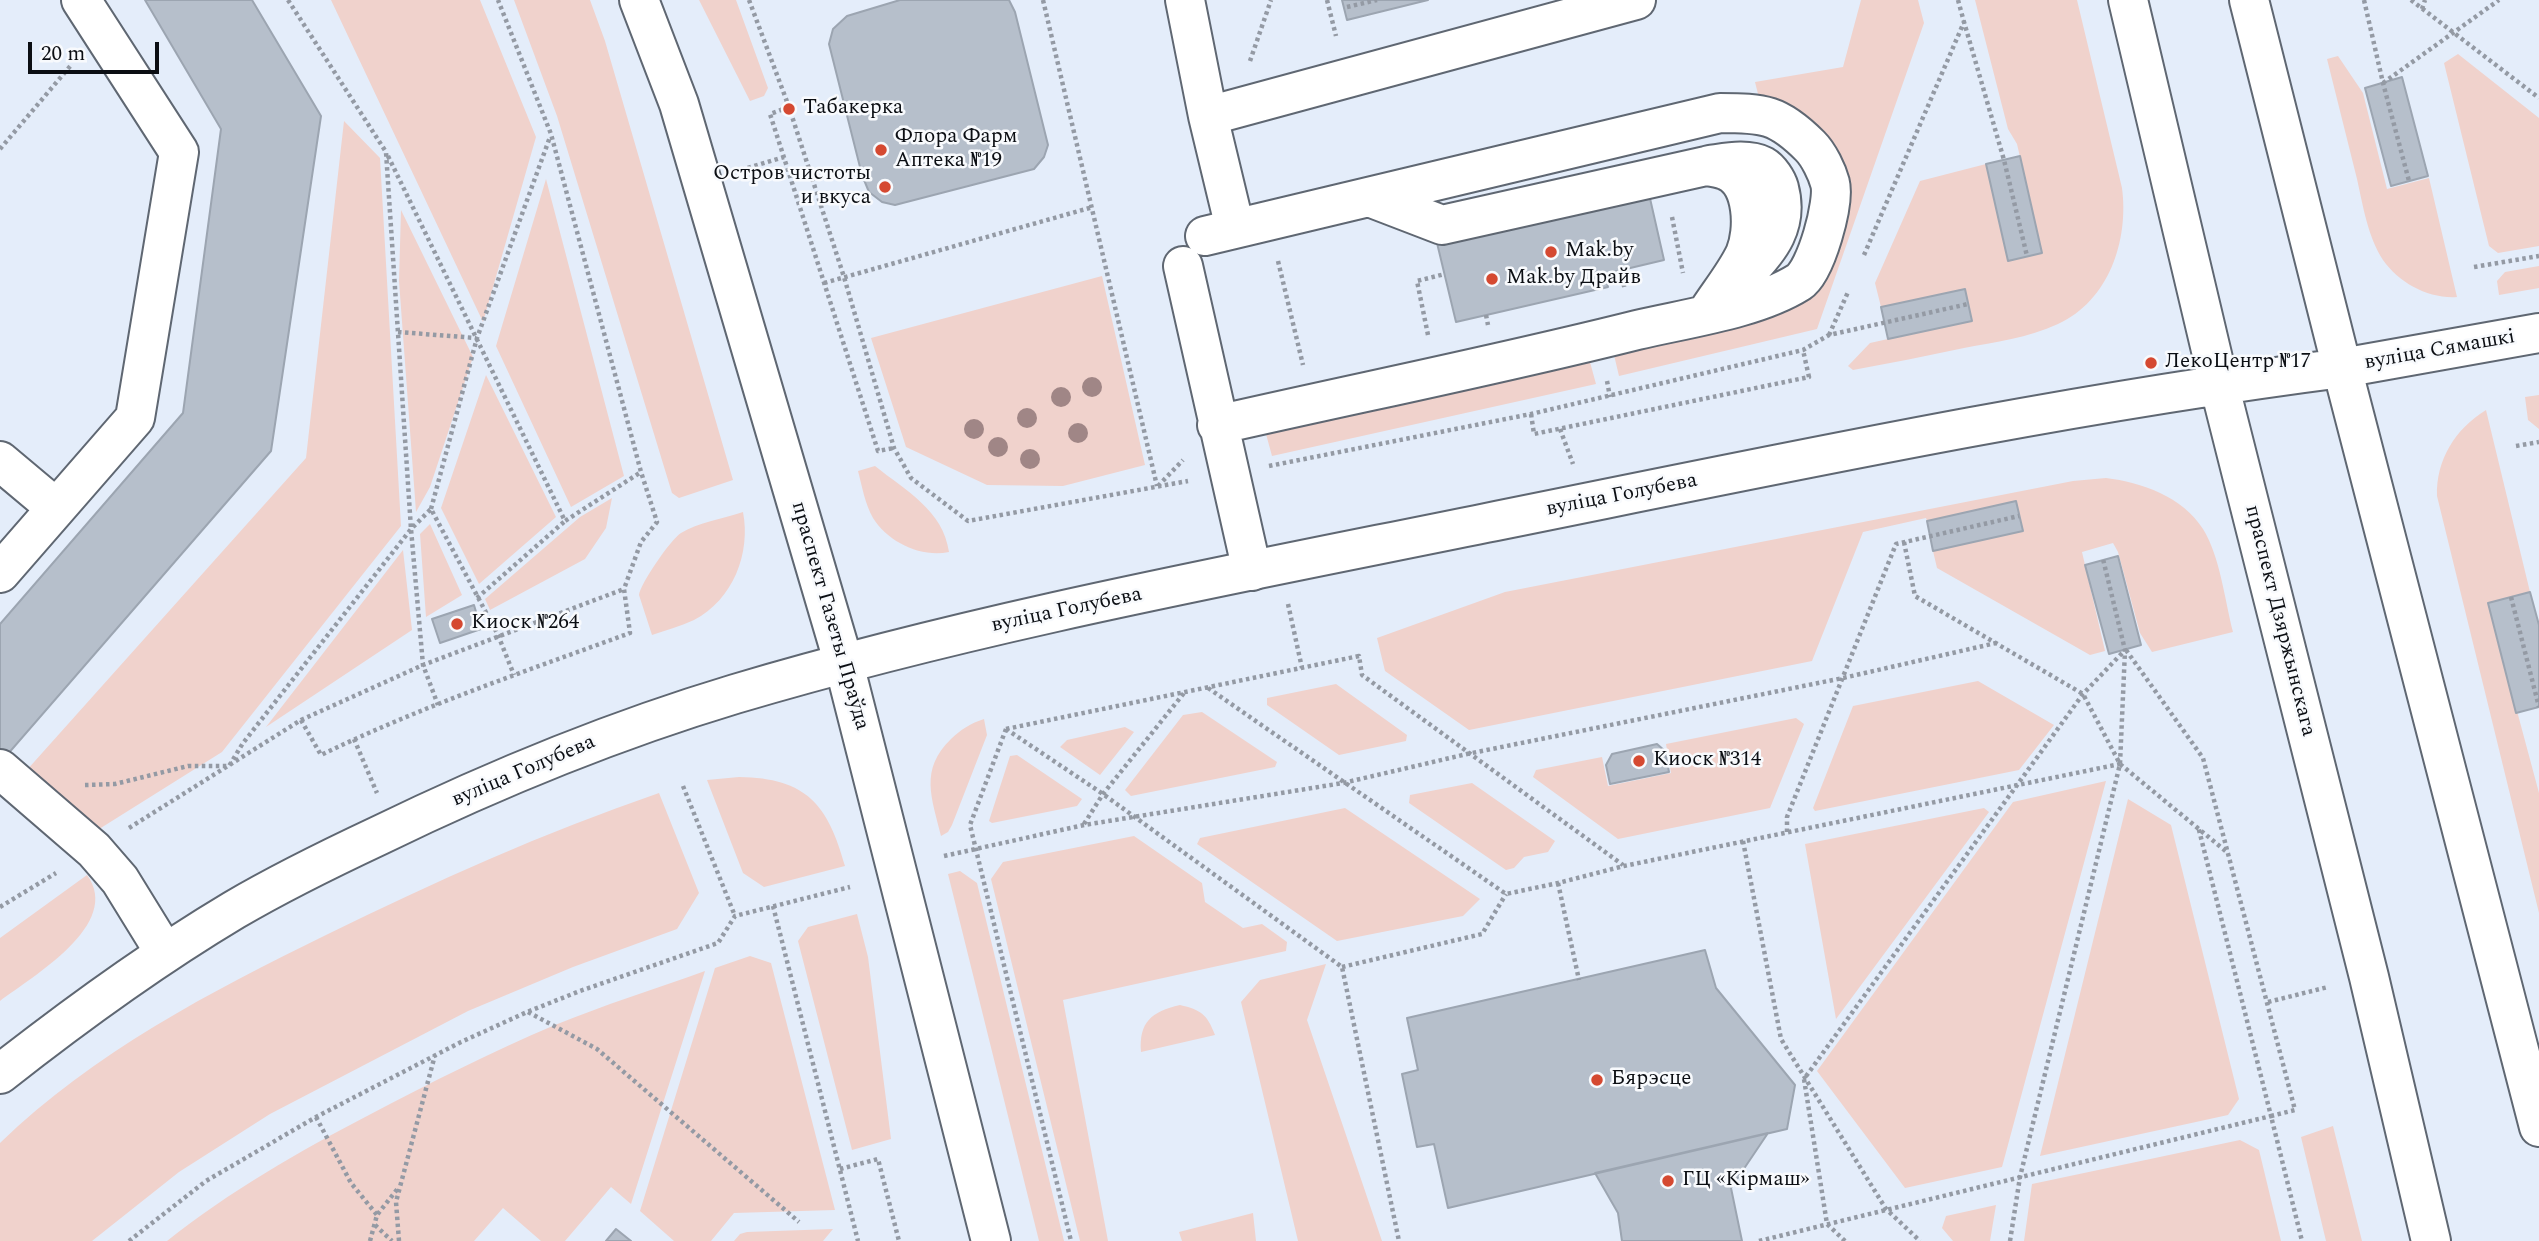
<!DOCTYPE html>
<meta charset="utf-8">
<style>
body{margin:0}
#map{position:relative;width:2539px;height:1241px;overflow:hidden;background:#e4edfa;font-family:Spectral,serif}
canvas{display:block}
.scale{position:absolute;left:28px;top:42px;width:131px;height:32px;box-sizing:border-box;border:4px solid #0b0e13;border-top:0;padding-left:9px;font-size:21px;line-height:24px;white-space:nowrap;color:#0b0e13;-webkit-text-stroke:5px #f8fafd;paint-order:stroke}
</style>
<div id="map">
<canvas width="2539" height="1241"></canvas>
<div class="scale">20 m</div>
</div>
<script>
const c = document.querySelector('canvas').getContext('2d');
c.lineJoin = 'round';
function fill(path, color) {
  c.fillStyle = color;
  c.fill(path, 'evenodd');
}
function trace(path, color, width, dash) {
  c.strokeStyle = color;
  c.lineWidth = width;
  c.lineCap = dash ? 'butt' : 'round';
  c.setLineDash(dash || []);
  c.stroke(path);
}
function drawText(font, color, halo, rows, align = 'center') {
  c.font = font + ' Spectral,serif';
  c.lineWidth = 5;
  c.setLineDash([]);
  c.textBaseline = 'middle';
  c.strokeStyle = halo;
  c.fillStyle = color;
  for (const [text, x, y, turn = 0] of rows) {
    c.save();
    c.translate(x, y);
    c.rotate((+turn || 0) * Math.PI / 180);
    c.textAlign = isNaN(turn) ? turn : align;
    if (halo) c.strokeText(text, 0, 0);
    c.fillText(text, 0, 0);
    c.restore();
  }
}
fill(new Path2D(`
 M331,0H480L536,137L483,322Z
 M514,0H590L605,41L733,480L679,498L672,493L557,116Z
 M699,0H736L768,88L764,96L750,101Z
 M1861,0H1918L1924,23L1817,329L1619,376L1614,355L1786,310L1843,227L1759,98L1755,82L1843,67Z
 M1975,0H2077L2122,188C2129,240 2109,301 2058,324C2028,338 1995,342 1964,348C1927,356 1890,363 1853,370L1848,366L1870,343L1888,339L1965,289L1881,307L1875,283L1920,181L1986,164L2008,260L2042,253L2017,144L2008,129Z
 M2458,54L2539,118V246L2498,253L2489,246L2444,63Z
 M2338,56L2363,93L2387,189L2429,178L2457,297C2429,299 2399,283 2383,260C2368,237 2363,206 2357,179C2347,139 2337,99 2327,59Z
 M344,121L380,158L401,526L222,752L96,831L26,771L306,458Z
 M546,179L624,476L571,507L496,346Z
 M401,210L473,357L430,487L416,512L399,281Z
 M2539,266V288L2499,295L2497,281L2505,272Z
 M1102,276L1145,465L1063,486L987,485L906,447L871,338Z
 M1590,362L1596,384L1272,456L1266,434Z
 M486,375L556,517L479,584L441,508Z
 M2539,395V429L2528,420L2525,397Z
 M2486,410L2530,592L2488,603L2539,793V913L2437,496C2436,460 2455,429 2486,410Z
 M875,466C906,491 943,510 949,552C921,558 888,542 873,518C865,504 862,486 858,471Z
 M2106,478C2141,482 2183,497 2203,529C2220,556 2225,601 2233,632L2152,652L2140,633L2118,552L2113,543L2082,552L2105,651L2090,655L1937,568L1933,551L2022,531L2015,501L1927,521L1926,518L1863,532L1812,661L1469,730L1385,671L1377,638L1505,592L2073,481Z
 M612,498L606,528L585,559L490,610L485,599L580,517Z
 M743,512C751,553 733,600 694,620C681,626 666,630 652,635L639,595C640,584 671,539 681,533C697,523 725,518 743,512Z
 M430,524L462,595L426,617L420,534Z
 M403,550L412,630L266,727Z
 M1978,681L2054,725L2019,770L1815,811L1813,808L1853,706Z
 M1336,684L1407,735L1406,741L1339,755L1267,705V698Z
 M1202,712L1277,762L1275,767L1131,796L1125,790L1183,715Z
 M1796,718L1804,724L1770,808L1618,839L1533,777L1536,770L1602,757L1608,786L1671,773L1666,744Z
 M984,719L987,735L952,825L948,832L941,836C932,798 919,770 951,739C960,730 971,723 984,719Z
 M1125,727L1134,732L1100,775L1060,747L1067,740Z
 M1017,755L1082,799L1077,806L992,823L989,821L1010,756Z
 M739,777C807,778 828,805 845,866L764,887L743,873L707,780Z
 M2106,781L2002,1167L1905,1188L1817,1071L2013,802Z
 M1472,783L1555,841L1548,852L1524,857L1514,868L1506,870L1409,803L1410,795Z
 M659,793L699,893L677,929L573,967L468,1011L270,1114L179,1172L92,1241H0V1143C94,1052 210,992 326,935C434,882 545,832 659,793Z
 M2128,799L2171,825L2239,1099L2228,1115L2040,1156Z
 M1345,808L1480,899L1463,916L1337,941L1197,844L1200,838Z
 M1984,808L1989,812L1836,1019L1805,844Z
 M1134,836L1202,883L1205,902L1243,928L1262,924L1287,942L1286,951L1063,1000L1108,1241H1080L991,879L1003,862Z
 M960,871L977,883L1064,1241H1039L948,874Z
 M87,875C123,924 33,976 0,1001V938Z
 M857,914L868,957L891,1139L852,1150L798,941L808,927Z
 M750,956L771,963L835,1210L734,1213L711,1241H674L640,1211L715,968Z
 M1326,964L1307,1020L1382,1241H1298L1241,1002L1260,980Z
 M705,971L631,1204L611,1187L565,1241H541L503,1208L474,1241H167C230,1191 298,1152 369,1115C430,1083 491,1052 555,1025C604,1005 655,989 705,971Z
 M1180,1005C1201,1010 1207,1014 1215,1035L1141,1052C1139,1022 1151,1012 1180,1005Z
 M2333,1126L2362,1241H2326L2301,1137Z
 M2240,1140L2259,1150L2281,1241H2024L2032,1184Z
 M1996,1205L1990,1241H1953L1942,1228L1946,1216Z
 M1253,1213L1256,1241H1182L1179,1232Z
 M833,1229L823,1241H734L740,1234L747,1232Z`), '#f0d2cc');
const building = new Path2D(`
 M145,0H252L321,116L271,451L0,763V624L183,413L221,129Z
 M900,0H1009L1015,12L1048,145L1044,157L1034,169L895,205L882,202L869,192L862,175L829,44L833,29L847,16Z
 M1342,0H1428L1347,20Z
 M2402,77L2428,176L2391,186L2365,88Z
 M2020,156L2042,253L2008,261L1986,164Z
 M1649,194L1664,260L1605,274L1608,287L1456,322L1437,243Z
 M1965,289L1972,321L1888,339L1881,307Z
 M2016,501L2023,531L1933,551L1927,521Z
 M2118,556L2141,645L2109,654L2085,565Z
 M2530,592L2539,625V707L2516,713L2488,603Z
 M474,605L481,629L440,643L432,619Z
 M1657,744L1665,751L1669,772L1610,784L1606,765L1612,754Z
 M1705,950L1716,988L1795,1085L1787,1129L1448,1208L1434,1144L1417,1147L1402,1074L1418,1070L1407,1018Z
 M1768,1133L1731,1188L1742,1241H1622L1618,1213L1595,1173Z
 M616,1229L631,1241H606Z`);
fill(building, '#b6bfcb');
trace(building, '#9ca5b1', 2);
const minor = new Path2D(`
 M639,0L679,104L844,664
 M1185,0L1208,116L1636,0
 M1208,116L1235,228
 M1709,165C1725,163 1747,158 1763,166C1770,170 1777,181 1779,188C1789,225 1770,249 1745,274
 M1369,197L1442,225L1706,166C1713,167 1721,168 1727,171C1754,183 1755,230 1745,254C1735,275 1719,294 1707,313
 M1205,236L1720,113C1764,113 1778,114 1810,146C1819,155 1827,172 1830,183C1835,202 1816,271 1799,282C1756,309 1688,318 1637,330C1498,365 1357,393 1217,425
 M1183,266L1252,571
 M2342,368L2539,333
 M0,461L56,508
 M0,573L135,418L179,152L81,0
 M0,769L94,850L120,880L165,953`);
const major = new Path2D(`
 M2128,0L2219,384L2369,977L2431,1241
 M2249,0L2342,368L2539,1127
 M844,664L991,1241
 M0,1074C75,1015 152,959 234,910C280,883 329,859 378,836C493,780 612,731 735,694C981,621 1235,574 1486,523C1770,466 2054,405 2342,368`);
trace(minor, '#5f6772', 42);
trace(major, '#5f6772', 42);
trace(new Path2D(`
 M288,0L386,152L411,529L423,665L438,705
 M749,0L789,107L844,277L894,448L911,478L968,521L1188,481
 M1043,0L1157,486
 M1327,0L1336,36
 M1958,0L1964,22
 M2364,0L2383,83L2409,181
 M2411,0L2539,98
 M1347,7L1377,0
 M2422,9L2425,0
 M1250,61L1271,0
 M2383,83L2499,0
 M789,107L770,114L878,451L894,448
 M0,149L72,64
 M388,156L565,521L641,472
 M741,170L784,157
 M1672,217L1683,273
 M1864,255L1964,22L2004,160L2027,256
 M1278,261L1303,365
 M2474,267L2539,256
 M1620,270L1625,290
 M824,283L1093,207
 M1486,315L1488,325
 M398,332L476,338
 M1428,335L1417,281L1445,274
 M1829,335L1848,292
 M1607,381L1610,397
 M1531,414L1534,434L1809,377L1803,350
 M1560,429L1573,464
 M2516,446L2539,442
 M1269,466L1531,414L1803,350L1829,335L1968,304
 M1158,486L1183,460
 M431,509L477,338L550,137
 M1904,542L1915,596L2083,694L2120,764L2228,853
 M2511,597L2539,707
 M477,598L565,521
 M1288,604L1302,668
 M2126,650L2203,758L2295,1110L2271,1116L2302,1241
 M1208,688L1506,894L1558,883L1624,866L2120,764
 M301,720L321,755C420,707 526,671 630,633L624,589L641,542L657,522L641,472L551,134L498,0
 M1006,729L1359,656L1362,675L1623,865
 M1006,729L1103,794L1342,967L1399,1241
 M1006,729L970,825L1071,1241
 M354,739L377,793
 M85,785L115,784L188,766H229L243,743L411,529L431,509L498,635L514,675
 M683,786L735,916
 M1084,824L1103,794L1184,693
 M129,828L301,720L423,665L624,589
 M1787,832V817L1896,544L2019,516
 M1743,841L1781,1039L1886,1209L1920,1241
 M944,856L1084,825L1343,783L1467,754L1843,678L1996,643
 M1558,883L1579,980
 M773,906L858,1241
 M0,907L56,873
 M1342,967L1482,934L1506,894
 M2268,1002L2328,987
 M528,1012L597,1049L799,1222
 M316,1117L351,1183L377,1215
 M840,1169L878,1159L899,1241
 M375,1225L392,1241
 M129,1241L206,1181L316,1117L461,1042L527,1012L580,991L718,943L735,916L850,887
 M370,1241L377,1215L399,1187
 M399,1241L396,1202L435,1055
 M1759,1241L2271,1116L2198,826
 M1845,1241L1827,1224L1804,1079L2083,694L2125,650
 M2010,1241L2020,1177L2120,764L2125,650L2103,559`), '#949aa4', 4.5, [3.5, 3.5]);
trace(minor, '#fff', 38);
trace(major, '#fff', 38);
c.fillStyle = '#a08686';
for (const [x, y] of [
 [1092,387],
 [1061,397],
 [1027,418],
 [974,429],
 [1078,433],
 [998,447],
 [1030,459]
]) {
  c.beginPath();
  c.arc(x, y, 10, 0, 2 * Math.PI);
  c.fill();
}
for (const [x, y, r, color] of [
 [789,109,7,"#d54931"],
 [881,150,7,"#d54931"],
 [885,187,7,"#d54931"],
 [1551,252,7,"#d54931"],
 [1492,279,7,"#d54931"],
 [2151,363,7,"#d54931"],
 [457,624,7,"#d54931"],
 [1639,761,7,"#d54931"],
 [1597,1080,7,"#d54931"],
 [1668,1181,7,"#d54931"]
]) {
  const dot = new Path2D();
  dot.arc(x, y, r, 0, 2 * Math.PI);
  c.fillStyle = color;
  c.fill(dot);
  trace(dot, '#f8fafd', 2.5);
}
drawText('21px', '#0b0e13', '#f8fafd', [
 ["Табакерка",803,109],
 ["Флора Фарм",895,138],
 ["Аптека №19",895,162],
 ["Остров чистоты",871,175,"right"],
 ["и вкуса",871,199,"right"],
 ["Mak.by",1565,252],
 ["Маk.by Драйв",1506,279],
 ["ЛекоЦентр №17",2165,363],
 ["Киоск №264",471,624],
 ["Киоск №314",1653,761],
 ["Бярэсце",1611,1080],
 ["ГЦ «Кірмаш»",1682,1181]
], 'left');
drawText('21px', '#0b0e13', '#f8fafd', [
 ["вуліца Сямашкі",2440,351,-10],
 ["вуліца Голубева",1622,496,-11],
 ["вуліца Голубева",1067,611,-12],
 ["праспект Газеты Праўда",829,616,74],
 ["праспект Дзяржынскага",2279,621,76],
 ["вуліца Голубева",524,772,-23]
]);
</script>
